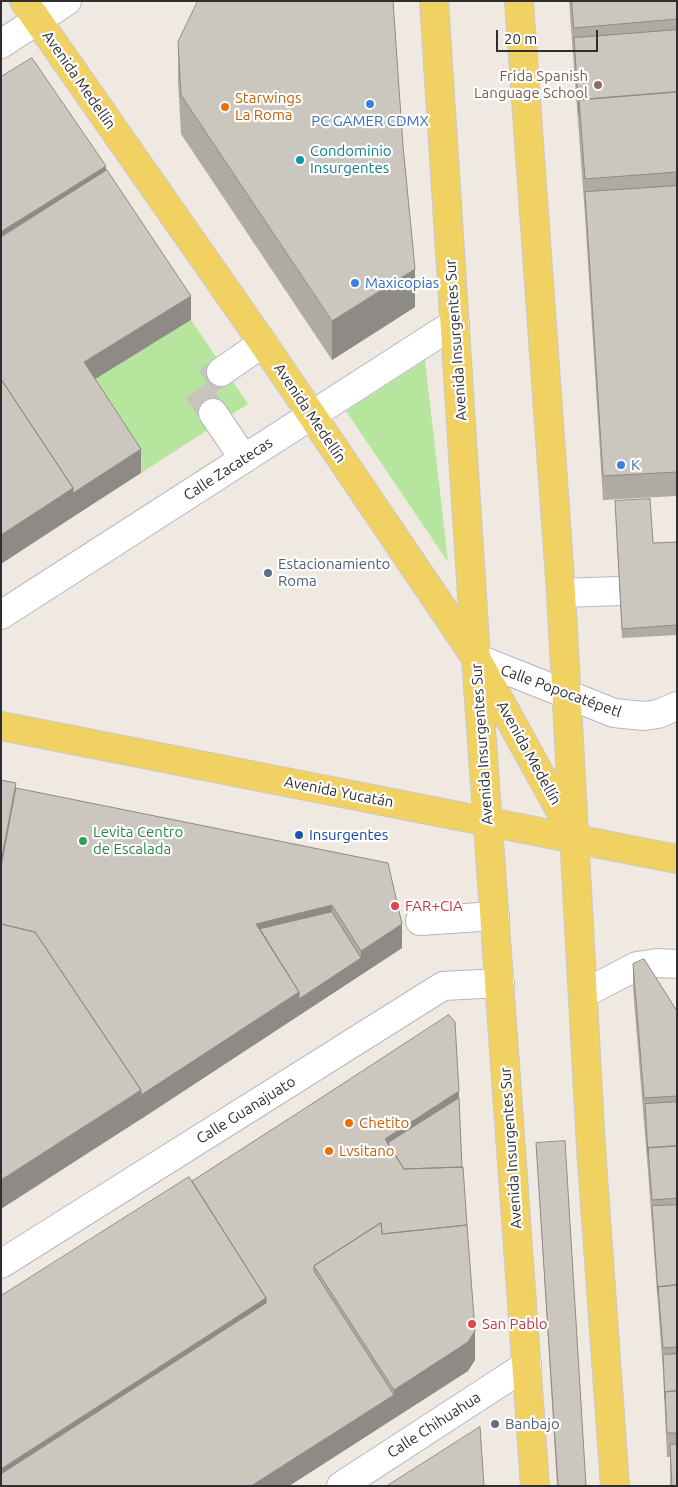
<!DOCTYPE html>
<meta charset="utf-8">
<style>
body{margin:0}
#map{position:relative;width:678px;height:1487px;overflow:hidden;background:#efe9e1;font-family:Ubuntu,sans-serif}
canvas{display:block}
.frame{position:absolute;inset:0;border:2px solid #2e2e2e;pointer-events:none}
.scale{position:absolute;left:496px;top:30px;width:102px;height:22px;box-sizing:border-box;border:2px solid #2e2e2e;border-top:0;padding-left:6px;font-size:15px;line-height:18px;white-space:nowrap;color:#2e2e2e;-webkit-text-stroke:4px #fff;paint-order:stroke}
</style>
<div id="map">
<canvas width="678" height="1487"></canvas>
<div class="frame"></div>
<div class="scale">20 m</div>
</div>
<script>
const c = document.querySelector('canvas').getContext('2d');
c.lineJoin = 'round';
function fill(path, color) {
  c.fillStyle = color;
  c.fill(path, 'evenodd');
}
function trace(path, color, width, dash) {
  c.strokeStyle = color;
  c.lineWidth = width;
  c.lineCap = dash ? 'butt' : 'round';
  c.setLineDash(dash || []);
  c.stroke(path);
}
function drawText(font, color, halo, rows, align = 'center') {
  c.font = font + ' Ubuntu,sans-serif';
  c.lineWidth = 4.5;
  c.setLineDash([]);
  c.textBaseline = 'middle';
  c.strokeStyle = halo;
  c.fillStyle = color;
  for (const [text, x, y, turn = 0] of rows) {
    c.save();
    c.translate(x, y);
    c.rotate((+turn || 0) * Math.PI / 180);
    c.textAlign = isNaN(turn) ? turn : align;
    if (halo) c.strokeText(text, 0, 0);
    c.fillText(text, 0, 0);
    c.restore();
  }
}
fill(new Path2D(`
 M191,320L248,404L141,473L84,386Z
 M425,360L448,562L346,411Z`), '#b6e59e');
trace(new Path2D(`
 M213,413L196,389L221,372`), '#c8c4bd', 28, [28, 14]);
const minor = new Path2D(`
 M1,44L67,1
 M221,372L263,343
 M213,413L244,459
 M561,593L620,591
 M1,615L455,323
 M476,658L614,713L644,716L658,714L677,706
 M420,921L495,916
 M583,994L637,966L657,963L677,964
 M1,1264L443,986L500,983
 M341,1486L527,1365`);
const major = new Path2D(`
 M24,1L263,343L476,658L571,830
 M434,1L476,658L535,1486
 M519,1L561,593L591,1148L615,1486
 M1,726L677,859`);
trace(minor, '#b4b7c1', 30);
trace(major, '#c9c9c9', 30);
trace(minor, '#fff', 28);
trace(major, '#f2d163', 28);
fill(new Path2D(`
 M569,1H677V496L603,500L585,216Z
 M178,42L415,307L332,360L181,134L178,81Z
 M615,501L653,543L677,542V635L622,638Z
 M16,788L388,863L402,948L141,1119Z
 M633,964L677,1011V1486H670V1457H667L663,1372L648,1172L633,988Z
 M459,1098L462,1167L475,1360L468,1371L289,1486L192,1181Z
 M536,1143L586,1486H557Z`), '#afaba4');
fill(new Path2D(`
 M106,166V195L2,260V231Z
 M415,269V307L332,360V321Z
 M191,296V320L84,386V362Z
 M141,449V473L73,517V493Z
 M73,488V517L1,564V535Z
 M16,783V812L1,891V862Z
 M332,905V929L265,945L256,924Z
 M402,924V948L141,1119V1095L299,992L361,958V951Z
 M141,1090V1119L1,1209V1180Z
 M459,1091V1115L392,1158L385,1139Z
 M266,1298V1327L1,1486V1469Z
 M475,1331V1360L468,1371L289,1486H251L394,1395V1390Z`), '#8e8b86');
const building = new Path2D(`
 M198,1H393L403,146L415,269L332,321L181,95L178,42Z
 M572,1H677V19L574,28Z
 M677,30V92L579,100V114L574,38Z
 M32,58L106,166L2,231L1,230V77Z
 M677,92V172L585,179L579,100Z
 M107,170L191,296L84,362L141,449L73,493V488L1,379V235L2,236Z
 M677,186V472L603,476L585,192Z
 M1,379L73,488L1,535Z
 M650,499L653,543L677,542V625L622,629L615,501Z
 M1,780L16,783L1,862Z
 M16,788L388,863L402,924L361,951L332,905L256,924L299,992L141,1095V1090L35,932L1,924V867Z
 M332,912L361,958L299,999V992L260,929Z
 M1,924L35,932L141,1090L1,1180Z
 M644,959L677,1011V1096L644,1098L633,964Z
 M449,1015L455,1022L459,1091L385,1139L404,1169L463,1167L467,1225L382,1234L381,1223L314,1266V1271L394,1395L251,1486H1V1474L266,1303V1298L192,1181L304,1109Z
 M459,1098L462,1167L404,1169L388,1143Z
 M677,1102V1146L648,1148V1154L645,1104Z
 M565,1141L586,1486H558L536,1143Z
 M677,1146V1198L652,1200L648,1148Z
 M189,1177L266,1298L1,1469V1296Z
 M677,1205V1285L658,1287V1293L652,1206Z
 M381,1223L382,1234L467,1225L475,1331L468,1342L394,1390L314,1266Z
 M677,1285V1347L663,1348L658,1287Z
 M677,1354V1391L665,1392V1399L663,1355Z
 M677,1391V1433H667L665,1392Z
 M480,1427L484,1486H387Z
 M677,1444V1486H672L670,1445Z`);
fill(building, '#cbc7bf');
trace(building, '#8e8b86', 1);
for (const [x, y, r, color] of [
 [598,85,5,"#8d6e63"],
 [370,104,5,"#3f7fe0"],
 [225,107,5,"#e8710a"],
 [300,160,5,"#0f9aa8"],
 [355,283,5,"#3f7fe0"],
 [621,465,5,"#3f7fe0"],
 [268,573,5,"#5c6f8a"],
 [299,835,5,"#1a4fb4"],
 [83,841,5,"#2e9e5b"],
 [395,906,5,"#e0444e"],
 [349,1123,5,"#e8710a"],
 [329,1151,5,"#e8710a"],
 [472,1324,5,"#e0444e"],
 [495,1424,5,"#5c6f8a"]
]) {
  const dot = new Path2D();
  dot.arc(x, y, r, 0, 2 * Math.PI);
  c.fillStyle = color;
  c.fill(dot);
  trace(dot, '#fff', 2);
}
drawText('15px', '#785e54', '#fff', [
 ["Frida Spanish",588,76],
 ["Language School",588,93]
], 'right');
drawText('15px', '#2e2e2e', '#fff', [
 ["Avenida Medellín",79,80,55],
 ["Avenida Insurgentes Sur",456,340,-94],
 ["Avenida Medellín",310,413,56],
 ["Calle Zacatecas",228,469,-33],
 ["Calle Popocatépetl",561,691,20],
 ["Avenida Insurgentes Sur",482,744,-94],
 ["Avenida Medellín",529,753,61],
 ["Avenida Yucatán",339,792,11],
 ["Calle Guanajuato",246,1110,-32],
 ["Avenida Insurgentes Sur",511,1148,-94],
 ["Calle Chihuahua",434,1425,-33]
]);
drawText('15px', '#c56008', '#fff', [
 ["Starwings",235,98],
 ["La Roma",235,115],
 ["Chetito",359,1123],
 ["Lvsitano",339,1151]
], 'left');
drawText('15px', '#366cbe', '#fff', [
 ["PC GAMER CDMX",370,121,"center"],
 ["Maxicopias",365,283],
 ["K",631,465]
], 'left');
drawText('15px', '#0d838f', '#fff', [
 ["Condominio",310,151],
 ["Insurgentes",310,168]
], 'left');
drawText('15px', '#4e5e75', '#fff', [
 ["Estacionamiento",278,564],
 ["Roma",278,581],
 ["Banbajo",505,1424]
], 'left');
drawText('15px', '#27864d', '#fff', [
 ["Levita Centro",93,832],
 ["de Escalada",93,849]
], 'left');
drawText('15px', '#164399', '#fff', [
 ["Insurgentes",309,835]
], 'left');
drawText('15px', '#be3a42', '#fff', [
 ["FAR+CIA",405,906],
 ["San Pablo",482,1324]
], 'left');
</script>
